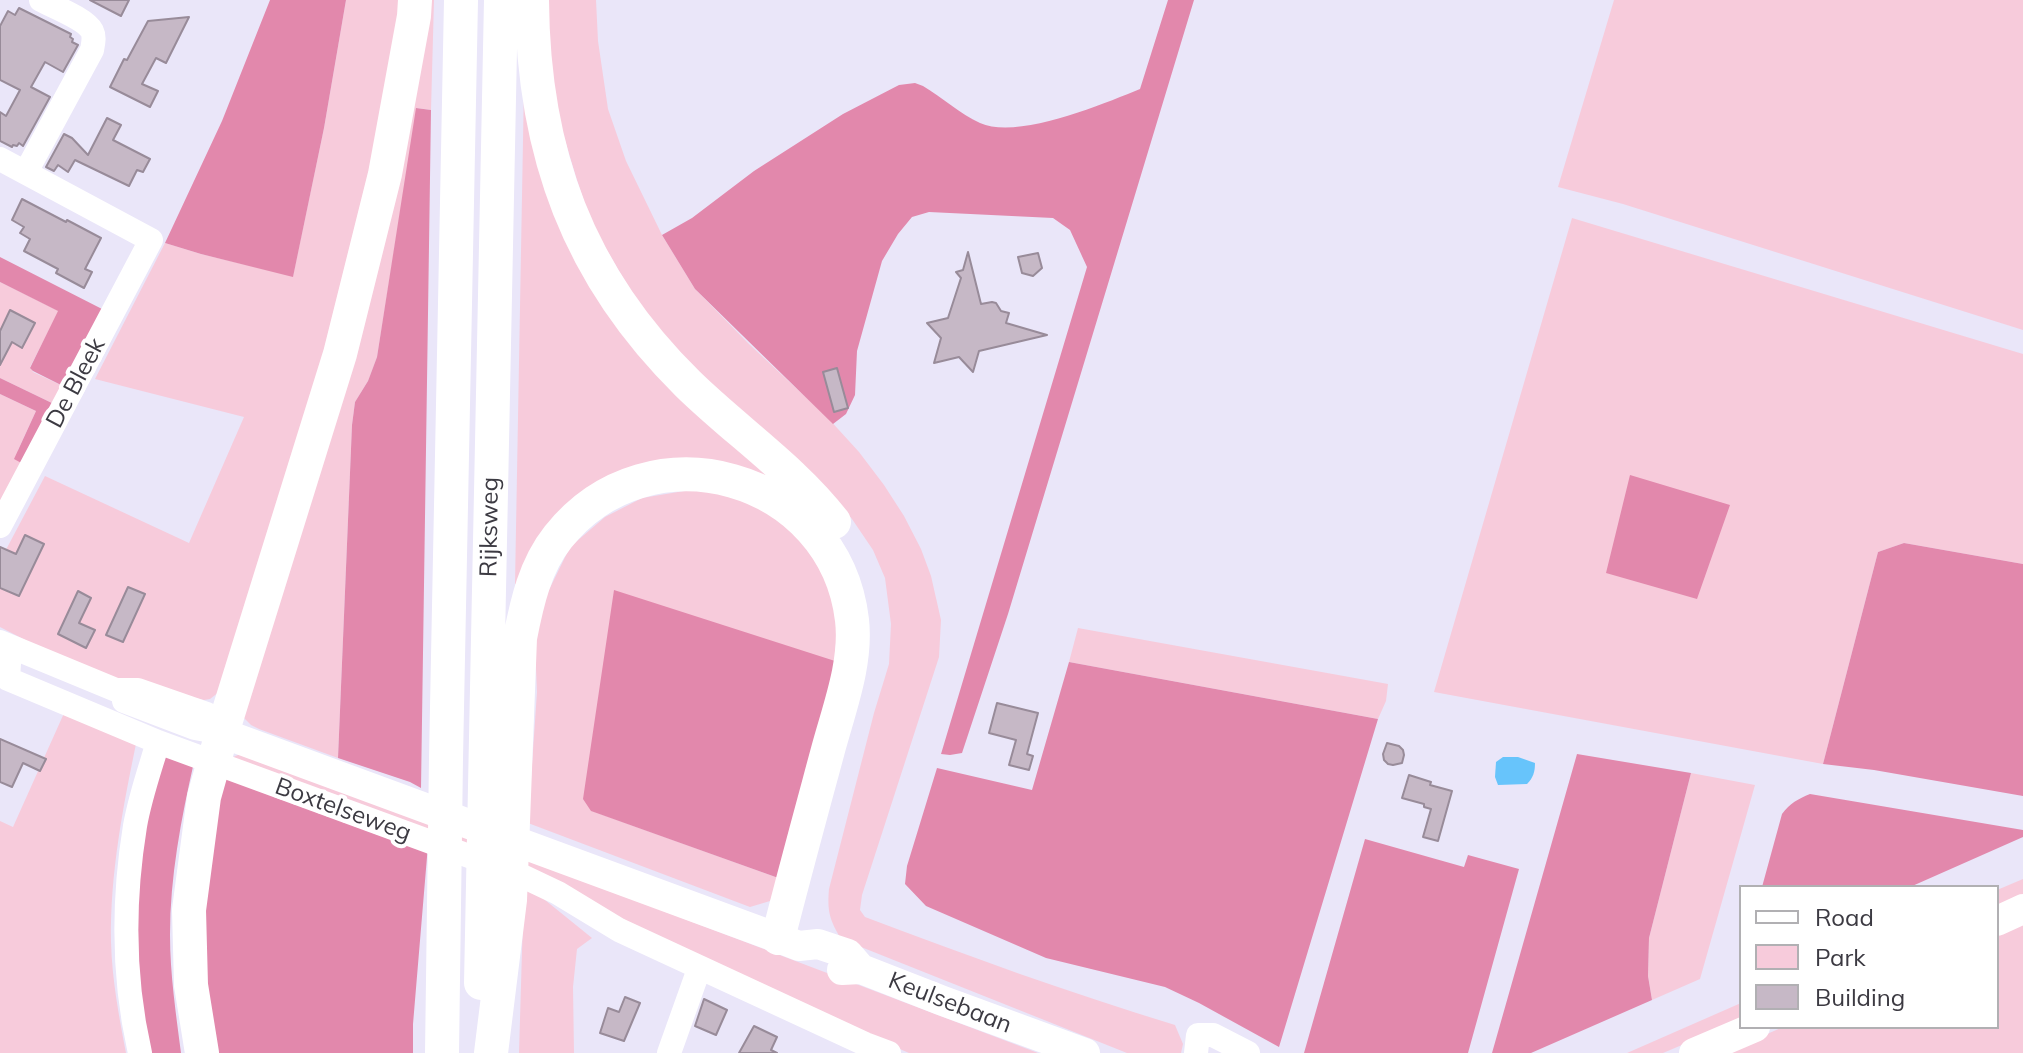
<!DOCTYPE html>
<style>
body{margin:0}
#map{position:relative;width:2023px;height:1053px;overflow:hidden;background:#eae6f9;font-family:Mulish,sans-serif}
canvas{display:block}
.legend{position:absolute;left:1739px;top:885px;width:260px;height:144px;box-sizing:border-box;background:#fff;border:2px solid #b1b0b3;margin:0;padding:10px 14px;list-style:none;font-size:24px;color:#3c3a42}
.legend li{display:flex;align-items:center;gap:16px;height:40px}
.legend b{width:40px;border:2px solid #b1b0b3}
</style>
<div id="map">
<canvas width="2023" height="1053"></canvas>
<ul class="legend">
<li><b style="height:10px;background:#fff"></b>Road</li>
<li><b style="height:22px;background:#f7cbdb"></b>Park</li>
<li><b style="height:22px;background:#c6b8c6"></b>Building</li>
</ul>
</div>
<script>
const c = document.querySelector('canvas').getContext('2d');
c.lineJoin = 'round';
function fill(path, color) {
  c.fillStyle = color;
  c.fill(path, 'evenodd');
}
function trace(path, color, width, dash) {
  c.strokeStyle = color;
  c.lineWidth = width;
  c.lineCap = dash ? 'butt' : 'round';
  c.setLineDash(dash || []);
  c.stroke(path);
}
function drawText(font, color, halo, rows, align = 'center') {
  c.font = font + ' Mulish,sans-serif';
  c.lineWidth = 8;
  c.setLineDash([]);
  c.textBaseline = 'middle';
  c.strokeStyle = halo;
  c.fillStyle = color;
  for (const [text, x, y, turn = 0] of rows) {
    c.save();
    c.translate(x, y);
    c.rotate((+turn || 0) * Math.PI / 180);
    c.textAlign = isNaN(turn) ? turn : align;
    if (halo) c.strokeText(text, 0, 0);
    c.fillText(text, 0, 0);
    c.restore();
  }
}
fill(new Path2D(`
 M346,0H410L370,211L219,692L210,699L204,700L125,682L31,643L0,627V561L45,476L189,543L244,417L95,379L165,243L201,254L293,276L324,128Z
 M420,0H434L431,110L417,108L377,357L368,381L355,402L352,425L338,758L259,729L251,725L243,717Z
 M543,0H596L598,41L608,109L626,161L662,235L695,289L749,344L828,418L859,452L884,485L904,516L921,549L931,576L941,620L939,657L862,895L860,910L865,917C968,956 1070,993 1175,1025L1183,1044L1181,1053H1127L841,939C830,920 827,912 829,889L874,713L889,664L891,624L885,578L873,550L852,519L818,480L710,386L643,312L591,223L576,177L558,117Z
 M1614,0H2023V330L1623,204L1558,187Z
 M524,85L593,272L803,497L662,465L524,584H515Z
 M1572,218L2023,354V564L1904,543L1878,552L1823,764L1434,692Z
 M0,282L59,311L30,367L33,372L65,387L56,405L0,378Z
 M0,394L36,411L18,450L25,465L0,509Z
 M690,490C702,491 715,491 727,494C783,504 833,568 837,624C837,636 835,649 835,661L592,811L784,880L770,901L750,907L528,823L537,692L535,645L544,600L570,547L605,517L642,498Z
 M1078,628L1388,684L1386,701L1378,719L1069,662Z
 M65,711L137,739C123,807 110,873 111,942C112,980 119,1016 126,1053H0V821L13,827Z
 M240,754L429,822L1038,1053H909L231,758Z
 M1691,773L1755,785L1700,979L1652,1000L1648,976L1649,938Z
 M2023,879V897L1997,908V890Z
 M524,883L592,938L577,949L573,987L574,1053H519Z
 M2023,924V1053H1724L1783,1027H1997V934Z
 M1741,1003V1020L1663,1053H1627Z`), '#f7cbdb');
fill(new Path2D(`
 M270,0H346L324,128L293,277L201,254L165,243L222,121Z
 M1168,0H1194L1008,614L962,753L950,755L941,754L1087,267L1070,230L1053,218L929,212L912,217L898,234L882,261L857,351L855,395L846,414L833,424L695,289L662,235L692,218L754,171L843,114L899,85L915,83L923,86C942,97 960,114 980,123C1018,140 1103,104 1140,89Z
 M416,108L431,110L421,788L410,782L338,758L352,425L355,402L368,381L377,357Z
 M0,257L104,310L65,387L33,371L30,368L58,311L0,282Z
 M0,378L56,405L25,465L14,459L36,411L0,394Z
 M1630,475L1730,505L1697,599L1606,573Z
 M1904,543L2023,564V796L1874,770L1823,764L1878,552Z
 M614,590L835,661L784,880L591,811L583,799Z
 M1069,662L1378,719L1279,1047L1199,1003L1165,987L1046,958L926,906L905,884L907,866L937,768L1032,790Z
 M1577,754L1691,773L1649,938L1648,976L1652,1000L1531,1053H1492Z
 M164,756L194,762C181,819 170,877 170,935C170,974 176,1014 181,1053H146L135,990L138,836Z
 M222,773L428,845L413,1024V1053H212L201,936Z
 M1810,794L2023,830V837L1910,887H1762L1782,814C1790,803 1798,799 1810,794Z
 M1365,839L1464,867L1468,855L1519,869L1468,1053H1304Z`), '#e288ac');
fill(new Path2D(`
 M1503,757H1518L1535,763C1535,772 1533,778 1527,784L1498,785L1495,777L1496,762Z`), '#67c4fb');
const building = new Path2D(`
 M90,0H129L121,16Z
 M19,8L71,34L70,37L73,39L72,42L78,45L63,72L45,62L31,87L50,97L23,146L19,143L17,146L13,145L12,147L0,141V112L6,116L20,90L0,80V26L8,11L15,15Z
 M189,17L166,63L156,58L142,84L158,91L150,107L110,87L124,59L127,60L148,21Z
 M107,118L121,125L113,140L150,159L143,172L137,170L129,186L75,160L68,172L58,165L54,171L46,167L64,134L72,138L88,155Z
 M22,199L66,222L67,220L101,238L85,269L92,272L84,288L56,273L58,269L24,251L30,239L20,233L24,227L12,220Z
 M968,252L981,304L992,302L996,303L1001,311L1009,313L1006,323L1047,335L979,351L973,372L959,357L934,363L941,338L927,323L948,318L961,278L956,272L963,270Z
 M1038,253L1042,268L1033,276L1022,273L1018,257Z
 M10,310L35,323L22,348L12,342L0,365V331Z
 M837,368L848,408L834,412L823,372Z
 M25,535L44,544L19,596L0,588V547L16,554Z
 M128,587L145,594L123,642L106,635Z
 M78,591L91,598L79,623L95,630L86,648L58,634Z
 M997,703L1038,713L1027,754L1033,756L1029,770L1009,765L1016,740L989,733Z
 M0,739L46,759L40,771L23,763L12,787L0,782Z
 M1387,743L1399,746L1403,750L1404,755L1402,763L1393,765L1388,764L1384,760L1383,754Z
 M1409,775L1431,782L1430,785L1452,791L1438,841L1423,837L1431,809L1424,807V804L1402,798Z
 M625,997L640,1003L624,1041L600,1033L608,1008L619,1012Z
 M704,999L727,1010L716,1035L695,1026Z
 M754,1026L777,1037L771,1050L777,1053H739Z`);
fill(building, '#c6b8c6');
trace(building, '#988b99', 2);
trace(new Path2D(`
 M0,159L151,240L0,526
 M26,172L92,50C93,44 95,37 92,31C86,19 54,7 41,0
 M0,642L116,690H138L207,714L222,733
 M10,647L8,679L158,742L518,874L558,893L619,930L865,1044L889,1053
 M124,701L195,728L222,733
 M140,1053C123,979 123,900 135,826C140,797 150,769 158,742
 M669,1053L699,969
 M1196,1053L1198,1035H1213L1248,1053`), '#fff', 24);
trace(new Path2D(`
 M222,733L778,938L799,946L818,944L848,954L861,969
 M1997,921L2023,909
 M842,970L861,969L943,1001L1085,1053
 M1694,1053L1755,1027`), '#fff', 30);
trace(new Path2D(`
 M532,0C533,152 578,276 688,384C736,431 793,469 834,522
 M481,983L501,0
 M202,1053L191,985L189,910L204,797L222,733L340,354L385,174L414,16L415,0
 M442,1053L446,758L461,0
 M491,1053L510,900L520,638C527,602 535,566 558,537C649,422 835,475 852,620C857,663 839,709 828,750C811,813 794,875 778,938`), '#fff', 34);
drawText('24px', '#3c3a42', '#fff', [
 ["De Bleek",76,383,-62],
 ["Rijksweg",490,527,-89],
 ["Boxtelseweg",343,810,20],
 ["Keulsebaan",950,1003,21]
]);
</script>
